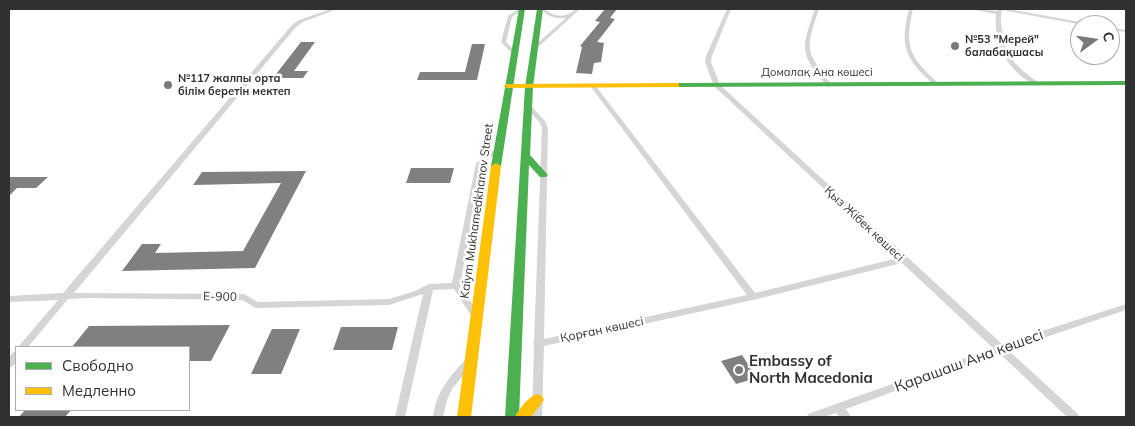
<!DOCTYPE html>
<meta charset="utf-8">
<style>
body{margin:0}
#map{position:relative;width:1135px;height:426px;overflow:hidden;background:#fff;font-family:Mulish,sans-serif}
canvas{display:block}
.frame{position:absolute;inset:0;border:10px solid #313131;pointer-events:none}
.legend{position:absolute;left:15px;top:346px;width:175px;height:65px;box-sizing:border-box;background:#fff;border:1px solid #adadad;margin:0;padding:6px 9px;list-style:none;font-size:15px;color:#313131}
.legend li{display:flex;align-items:center;gap:10px;height:25px}
.legend b{width:25px;border:1px solid #adadad}
.north{position:absolute;left:1070px;top:15px;width:50px;height:50px;box-sizing:border-box;background:#fff;border:1px solid #adadad;border-radius:50%;rotate:76deg;font-size:14px;font-weight:700;line-height:20px;text-align:center;color:#313131}
.north::after{content:'';display:block;margin:auto;width:18px;height:22px;background:#797979;clip-path:polygon(50% 0,100% 100%,50% 72%,0 100%)}
</style>
<div id="map">
<canvas width="1135" height="426"></canvas>
<div class="frame"></div>
<ul class="legend">
<li><b style="height:6px;background:#4caf50"></b>Свободно</li>
<li><b style="height:6px;background:#ffc107"></b>Медленно</li>
</ul>
<div class="north">С</div>
</div>
<script>
const c = document.querySelector('canvas').getContext('2d');
c.lineJoin = 'round';
function fill(path, color) {
  c.fillStyle = color;
  c.fill(path, 'evenodd');
}
function trace(path, color, width, dash) {
  c.strokeStyle = color;
  c.lineWidth = width;
  c.lineCap = dash ? 'butt' : 'round';
  c.setLineDash(dash || []);
  c.stroke(path);
}
function drawText(font, color, halo, rows, align = 'center') {
  c.font = font + ' Mulish,sans-serif';
  c.lineWidth = 5;
  c.setLineDash([]);
  c.textBaseline = 'middle';
  c.strokeStyle = halo;
  c.fillStyle = color;
  for (const [text, x, y, turn = 0] of rows) {
    c.save();
    c.translate(x, y);
    c.rotate((+turn || 0) * Math.PI / 180);
    c.textAlign = isNaN(turn) ? turn : align;
    if (halo) c.strokeText(text, 0, 0);
    c.fillText(text, 0, 0);
    c.restore();
  }
}
fill(new Path2D(`
 M605,9H617L610,18L615,19L597,42L604,43L601,62L594,63L592,74L576,73L582,47L580,46L600,22L595,21Z
 M301,42H315L294,71H308L303,78H273Z
 M472,44H485L477,80H417L420,72H465Z
 M411,168H454L450,183H406Z
 M306,171L255,268L122,271L142,244H161L155,253L243,251L281,183L193,185L202,172Z
 M9,177H48L36,188H17L9,196Z
 M230,325L211,361H189V347H72L89,326Z
 M341,327H398L392,350H333Z
 M272,329H300L281,374H251Z
 M742,355L757,378L736,384L721,361Z
 M25,410H71L65,417H19Z`), '#808080');
fill(new Path2D(`
 M331,9H337L303,22L296,27L74,293L244,294L258,302L389,299L415,291L429,284L452,283L476,163L497,148H501L502,149L501,150L482,164L460,286L480,315L478,317L475,318L472,317L454,289L433,290L405,417H395L423,294L389,305L256,308L242,300L90,298L68,299L28,347H18L58,300L9,302V296L63,293L292,25L299,20Z
 M518,9H523L512,17L506,42L517,53L514,55L501,42L508,16Z
 M541,9H545C555,18 566,18 576,9H580L535,50L533,49V47L566,18C556,19 548,17 541,9Z
 M727,9H731L712,56L711,62L720,85L1002,344L1126,304V310L1008,350L1078,414L1079,417H1067L999,353L846,409L851,417H840L836,413L824,417H807L808,414L993,348L902,263L753,300L544,346L542,417H532L534,346L533,344L534,342L542,128L540,123L526,107V105H530L545,121L548,128L544,339L747,295L591,87L590,86L593,84L595,85L755,293L898,258L714,86L705,62L706,56Z
 M815,9H819C805,50 805,51 832,85L829,87L827,86C799,53 801,49 815,9Z
 M909,9H913C904,47 910,57 938,83V85H934C906,59 899,48 909,9Z
 M969,9H978L997,11L998,9H1008L1091,24L1093,25H1083L1002,10C1000,17 1001,23 1002,30C1005,58 1017,67 1039,83V85L1037,86C1009,73 993,45 996,14Z
 M1110,28L1126,30V32L1110,30Z
 M16,351C17,358 17,366 9,368C9,361 8,354 16,351Z
 M470,357L473,358L475,361L452,389L447,400L443,417H433C436,392 450,376 467,358Z`), '#d5d5d5');
fill(new Path2D(`
 M519,9H525L501,166L496,169L491,166Z
 M537,9H543L533,87L530,155L548,175L546,177H540L529,165L519,417H505L525,87Z
 M1126,81V85L676,87L672,85L676,83Z`), '#4caf50');
fill(new Path2D(`
 M676,83H679V87L507,88L503,86L507,84Z
 M496,163L501,166L471,417H457L491,166Z
 M537,394L542,396L544,400L531,417H515C519,409 528,397 537,394Z`), '#ffc107');
for (const [x, y, r, color] of [
 [955,46,5,"#797979"],
 [168,85,5,"#797979"],
 [739,370,5,"#797979"]
]) {
  const dot = new Path2D();
  dot.arc(x, y, r, 0, 2 * Math.PI);
  c.fillStyle = color;
  c.fill(dot);
  trace(dot, '#fff', 2);
}
drawText('bold 11px', '#313131', '#fff', [
 ["№53 \"Мерей\"",965,40],
 ["балабақшасы",965,53],
 ["№117 жалпы орта",178,79],
 ["білім беретін мектеп",178,92]
], 'left');
drawText('11px', '#313131', '#fff', [
 ["Домалақ Ана көшесі",817,73]
]);
drawText('12px', '#313131', '#fff', [
 ["Kaiym Mukhamedkhanov Street",477,211,-82],
 ["Қыз Жібек көшесі",864,224,43],
 ["E-900",220,297,1],
 ["Қорған көшесі",602,330,-12]
]);
drawText('bold 15px', '#313131', '#fff', [
 ["Embassy of",749,361],
 ["North Macedonia",749,378]
], 'left');
drawText('15px', '#313131', '#fff', [
 ["Қарашаш Ана көшесі",969,361,-20]
]);
</script>
